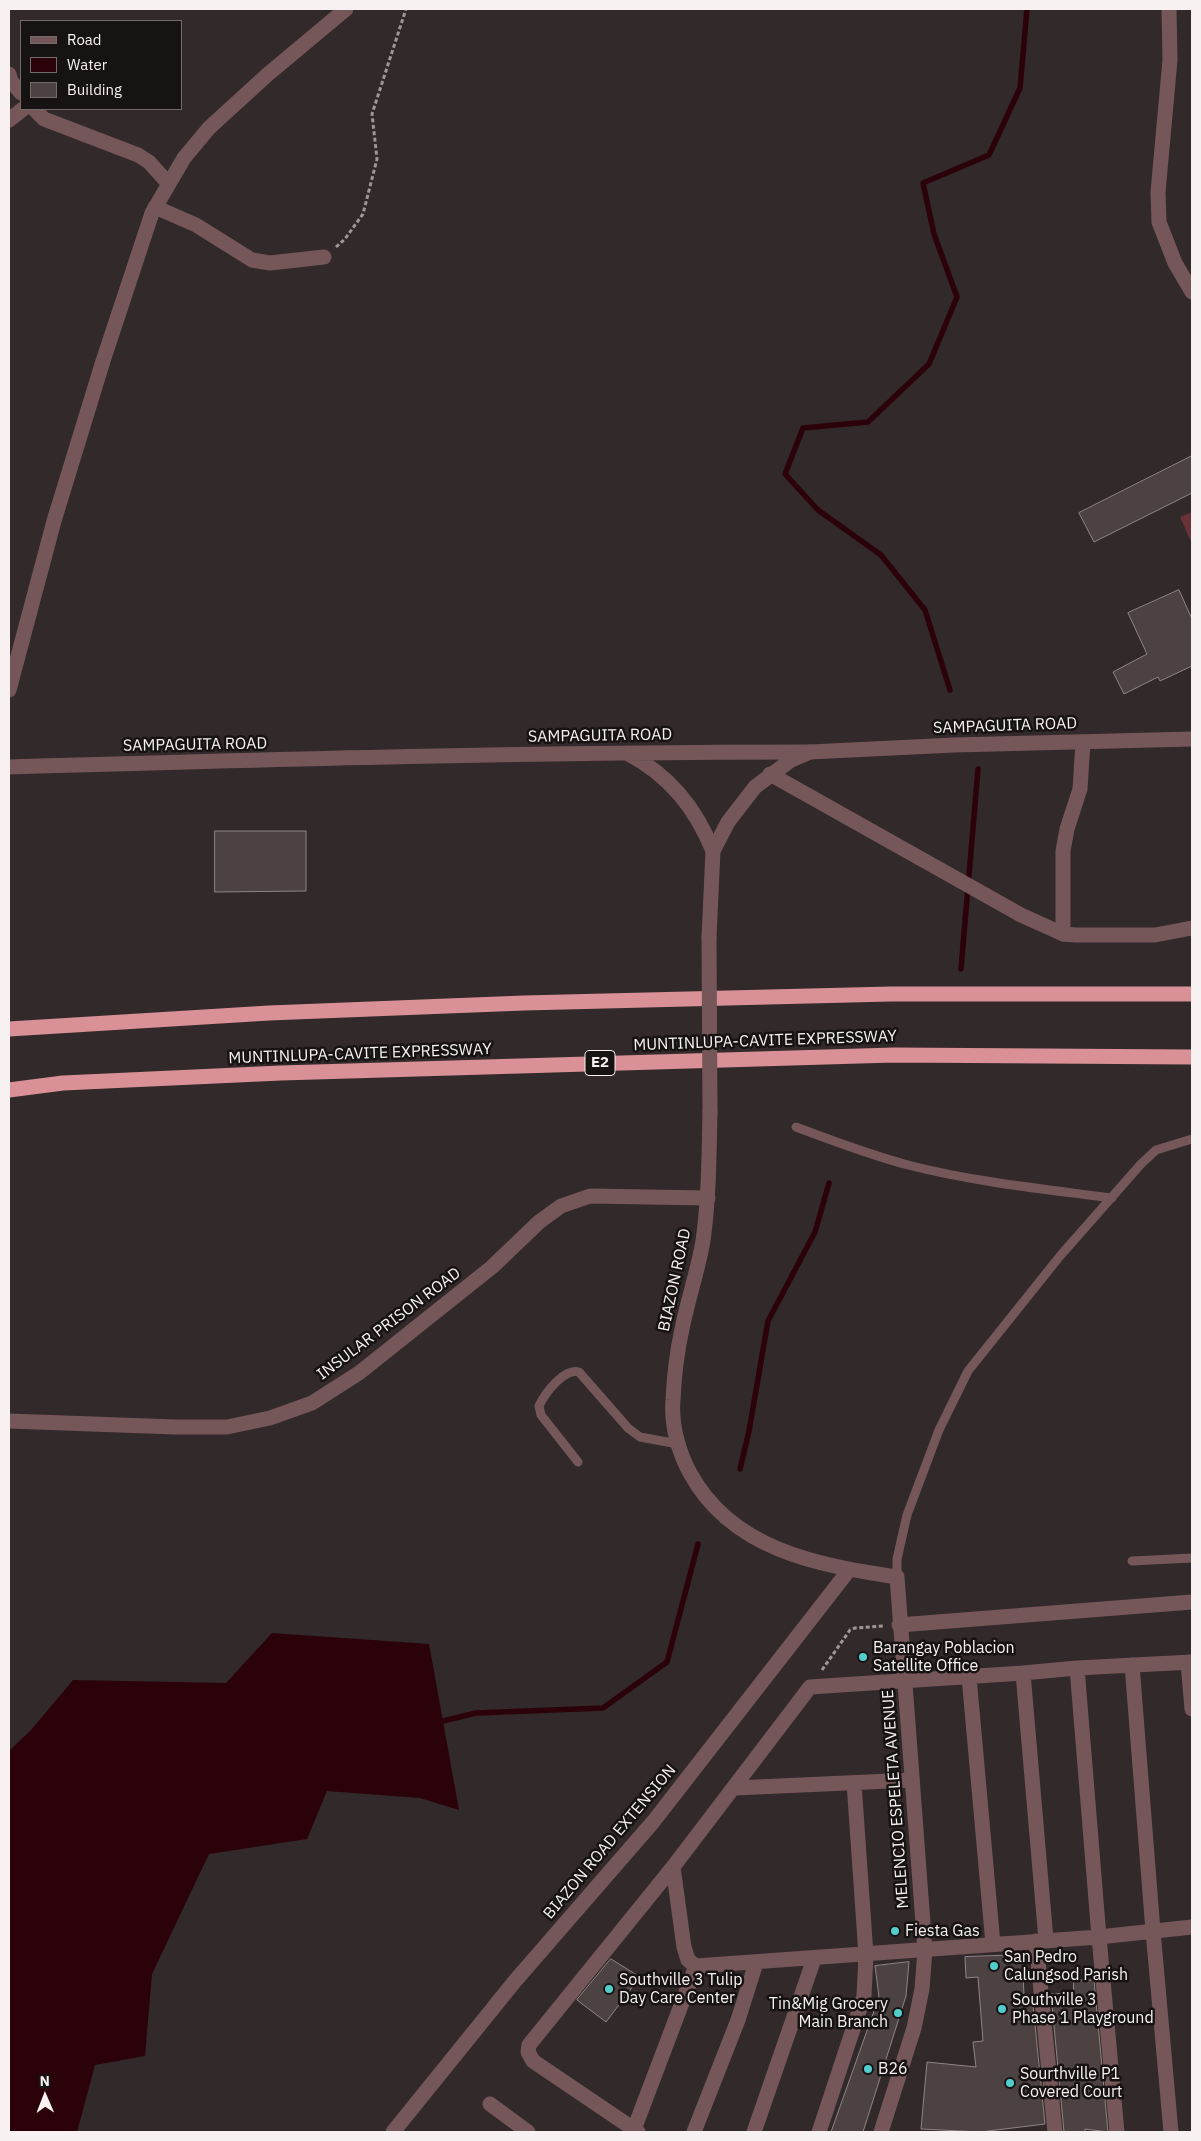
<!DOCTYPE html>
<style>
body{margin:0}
#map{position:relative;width:1201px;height:2141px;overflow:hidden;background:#32292a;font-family:"IBM Plex Sans",sans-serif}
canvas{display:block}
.frame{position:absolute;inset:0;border:10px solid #f7f1f1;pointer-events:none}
.legend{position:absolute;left:20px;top:20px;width:162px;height:90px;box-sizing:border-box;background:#171313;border:1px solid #716c6c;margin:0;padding:6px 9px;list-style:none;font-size:15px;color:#f7f1f1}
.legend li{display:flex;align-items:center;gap:10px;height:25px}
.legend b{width:25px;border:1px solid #716c6c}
.north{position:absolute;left:20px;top:2071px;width:50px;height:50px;-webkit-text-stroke:4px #171313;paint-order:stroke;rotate:359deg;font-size:14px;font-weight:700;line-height:20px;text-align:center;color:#f7f1f1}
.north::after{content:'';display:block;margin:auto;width:18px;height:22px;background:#f7f1f1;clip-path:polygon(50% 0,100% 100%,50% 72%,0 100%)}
</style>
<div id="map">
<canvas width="1201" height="2141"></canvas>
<div class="frame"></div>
<ul class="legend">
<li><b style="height:6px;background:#755759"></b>Road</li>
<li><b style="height:14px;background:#2c020a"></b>Water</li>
<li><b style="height:14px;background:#4c4242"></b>Building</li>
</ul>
<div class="north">N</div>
</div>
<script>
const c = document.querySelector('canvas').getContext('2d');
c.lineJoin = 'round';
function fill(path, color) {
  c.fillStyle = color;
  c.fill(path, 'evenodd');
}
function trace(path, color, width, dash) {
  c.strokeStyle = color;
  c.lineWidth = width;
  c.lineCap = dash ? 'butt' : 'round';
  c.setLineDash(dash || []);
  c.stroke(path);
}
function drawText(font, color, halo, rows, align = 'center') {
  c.font = font + ' "IBM Plex Sans",sans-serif';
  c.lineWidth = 5;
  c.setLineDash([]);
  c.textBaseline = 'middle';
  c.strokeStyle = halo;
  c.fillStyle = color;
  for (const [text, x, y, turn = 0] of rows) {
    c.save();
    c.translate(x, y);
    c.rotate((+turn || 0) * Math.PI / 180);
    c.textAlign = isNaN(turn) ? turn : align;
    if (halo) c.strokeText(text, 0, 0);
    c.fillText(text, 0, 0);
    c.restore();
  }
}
fill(new Path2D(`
 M1192,512V544L1180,517Z`), '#693238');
fill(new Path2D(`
 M272,1633L429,1644L459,1810L420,1798L327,1791L307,1839L209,1854L152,1974L145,2056L95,2065L77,2132H9V1751L31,1730L73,1680L226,1683Z`), '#2c020a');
trace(new Path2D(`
 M950,690L925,610L881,555L818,510L785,474L803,428L868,422L929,364L957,297L934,234L923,183L989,155L1020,88L1027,9
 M961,969L978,769
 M740,1469L749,1431L768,1321L815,1232L829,1183
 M443,1721L476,1713L603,1708L667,1662L698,1544`), '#2c020a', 5.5);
const building = new Path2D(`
 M1192,456V493L1094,542L1079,513Z
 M1179,590L1192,619V666L1160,681L1158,677L1124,694L1113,672L1147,654L1128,613Z
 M215,831H306V891L215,892Z
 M1022,1955L1024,1995H1032L1045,2124L980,2132L921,2129L927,2062L976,2067L973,2042L983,2041L978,1977L966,1978L965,1957Z
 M611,1959L640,1977L606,2022L577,2000Z
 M909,1962L906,1996L863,2132H831L879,1997L875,1966Z
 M1074,1980H1094L1108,2132L1085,2129V2132H1064L1051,1994L1073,1993Z`);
fill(building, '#4c4242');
trace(building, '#8f8585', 1);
trace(new Path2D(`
 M336,247L345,239L363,214L377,159L372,114L406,9
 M822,1670L850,1630L855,1628L884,1626`), '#9e9697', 3, [4, 2.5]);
trace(new Path2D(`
 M796,1127C833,1141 870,1155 908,1165C974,1182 1044,1189 1112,1198
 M578,1462L541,1415L539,1406C545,1393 564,1368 579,1372L628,1428L640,1437L678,1444
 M1132,1561L1192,1558
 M897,1577V1559L907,1515L939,1430L968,1371L1060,1256L1141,1164L1156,1150L1192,1139`), '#755759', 9);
trace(new Path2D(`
 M1169,9L1170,60L1158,192L1159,222L1175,263L1192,292
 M9,74L11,81L21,93
 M34,109L44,119L138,155L149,162L168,183
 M9,120L23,109
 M155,207L196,225L252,260L270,263L324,257
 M9,690L54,521L103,361L152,213L184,158L209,128L267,75L346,9
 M627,753C669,775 695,807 713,851
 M9,767C276,759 543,752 810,752
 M1063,934V851L1067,829L1080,789L1083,742
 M9,1421L175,1427H227L270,1418L312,1403L359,1373L492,1267L539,1222L561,1206L590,1196L708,1198
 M899,1625L1192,1602
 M1188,1662L1192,1709
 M1132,1665L1153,1931L1171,2132
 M1077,1668L1099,1937L1117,2132
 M1023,1673L1046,1940
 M969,1677L993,1944
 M735,1788L912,1780
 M673,1867L684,1947L688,1960L696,1966L1099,1937L1192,1927
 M1036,1941L1055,2132
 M490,2104L528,2132
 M393,2132L515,1981L653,1822L849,1570
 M633,2132L696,1966
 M638,2132L533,2061L528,2052L529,2045L673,1867L810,1687L1023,1673L1077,1668L1192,1662
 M694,2132L738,2020L756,1963
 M754,2132L814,1959
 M819,2132L864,1996L866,1955L854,1783`), '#755759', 15);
trace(new Path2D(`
 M770,774L1021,915L1063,934L1076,935H1155L1192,928
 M709,937L713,851L728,822L755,787L791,760L810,752L954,745L1192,739
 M710,1112C709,1155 709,1198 703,1241C698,1270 688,1299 682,1329C677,1352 674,1377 673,1400C671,1424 678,1451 690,1473C732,1550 817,1565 897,1577L925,1950L922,1989L914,2028L881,2132`), '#755759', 15);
trace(new Path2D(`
 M9,1029L269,1013L524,1003L891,994H1192
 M9,1090L63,1083L281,1073L894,1055L1192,1057`), '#d99096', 15);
trace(new Path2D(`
 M709,937L710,1112`), '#755759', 15);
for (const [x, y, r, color] of [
 [863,1657,5,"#52cdcc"],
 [895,1931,5,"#52cdcc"],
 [994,1966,5,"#52cdcc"],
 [609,1989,5,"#52cdcc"],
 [1002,2009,5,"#52cdcc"],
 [898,2013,5,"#52cdcc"],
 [868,2069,5,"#52cdcc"],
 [1010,2083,5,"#52cdcc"]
]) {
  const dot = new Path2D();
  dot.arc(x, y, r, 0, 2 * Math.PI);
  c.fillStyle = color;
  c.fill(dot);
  trace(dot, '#171313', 2);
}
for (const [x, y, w] of [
 [600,1063,30]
]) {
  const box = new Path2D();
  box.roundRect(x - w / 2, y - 12.5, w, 25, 4);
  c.fillStyle = '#171313';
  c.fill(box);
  trace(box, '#f7f1f1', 1);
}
drawText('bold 15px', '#f7f1f1', null, [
 ["E2",600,1063]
]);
drawText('16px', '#f7f1f1', '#171313', [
 ["SAMPAGUITA ROAD",1005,726,-2],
 ["SAMPAGUITA ROAD",600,736,-1],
 ["SAMPAGUITA ROAD",195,745,-1],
 ["MUNTINLUPA-CAVITE EXPRESSWAY",765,1041,-2],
 ["MUNTINLUPA-CAVITE EXPRESSWAY",360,1054,-2],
 ["BIAZON ROAD",675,1280,-78],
 ["INSULAR PRISON ROAD",389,1324,-37],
 ["MELENCIO ESPELETA AVENUE",896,1799,-94],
 ["BIAZON ROAD EXTENSION",610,1842,-50]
]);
drawText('16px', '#f7f1f1', '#171313', [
 ["Barangay Poblacion",873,1648],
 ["Satellite Office",873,1666],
 ["Fiesta Gas",905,1931],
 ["San Pedro",1004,1957],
 ["Calungsod Parish",1004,1975],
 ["Southville 3 Tulip",619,1980],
 ["Day Care Center",619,1998],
 ["Southville 3",1012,2000],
 ["Phase 1 Playground",1012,2018],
 ["Tin&Mig Grocery",888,2004,"right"],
 ["Main Branch",888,2022,"right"],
 ["B26",878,2069],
 ["Sourthville P1",1020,2074],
 ["Covered Court",1020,2092]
], 'left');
</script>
